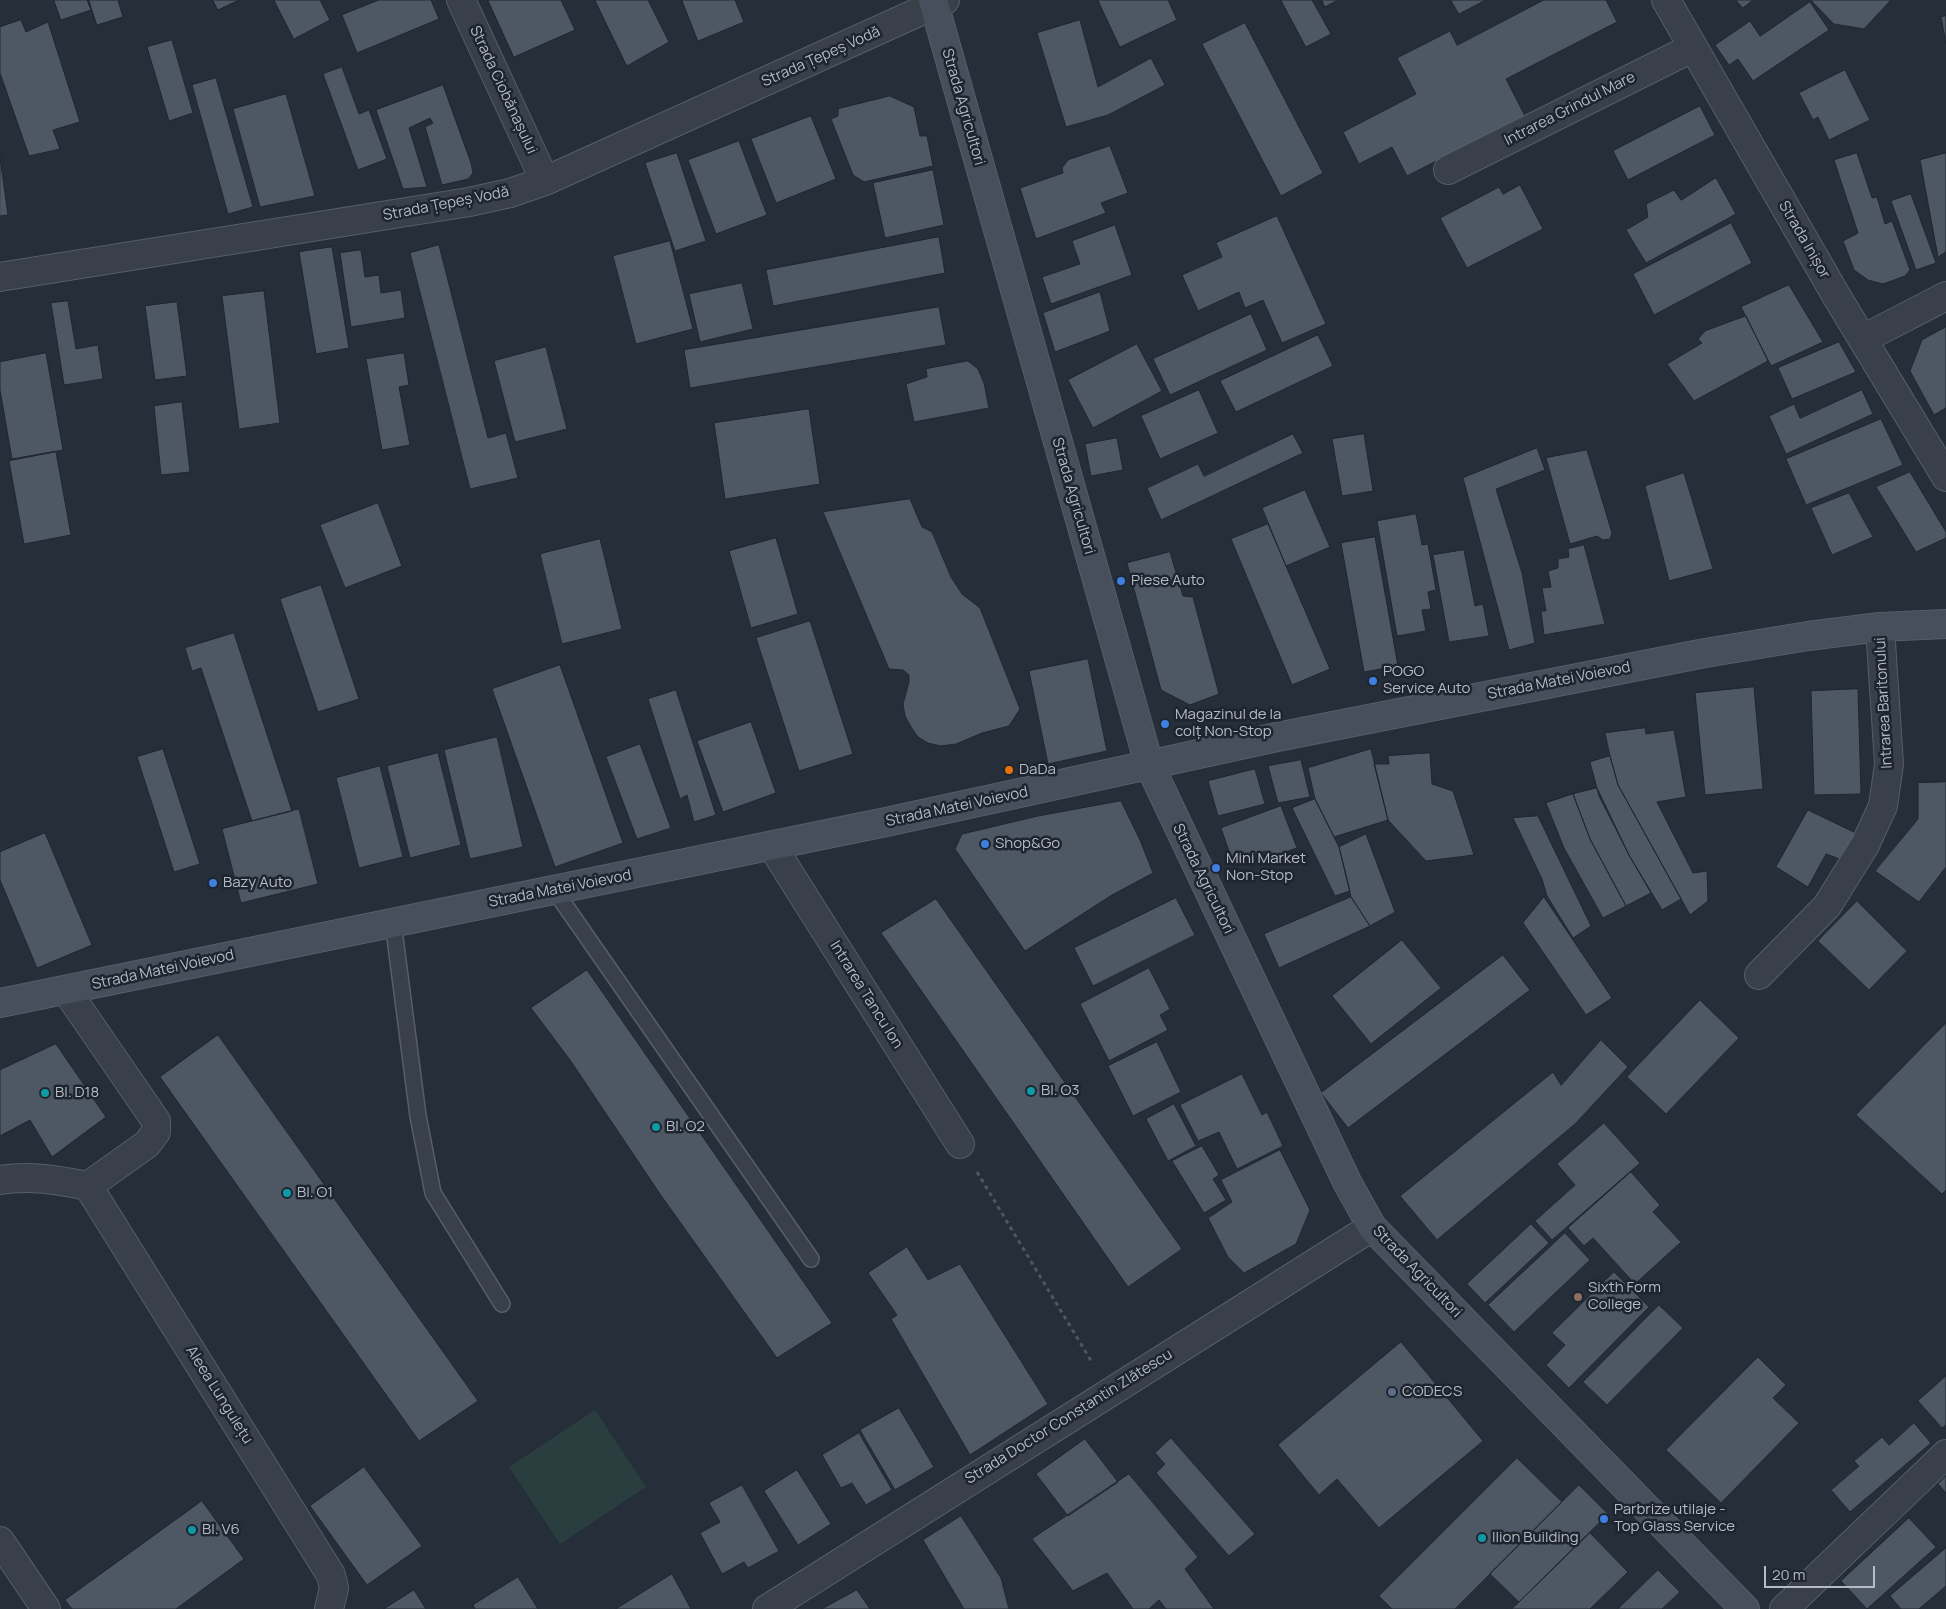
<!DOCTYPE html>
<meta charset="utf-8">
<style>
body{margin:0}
#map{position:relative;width:1946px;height:1609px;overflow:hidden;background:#252e39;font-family:Manrope,sans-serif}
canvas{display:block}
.scale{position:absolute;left:1764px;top:1566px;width:111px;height:22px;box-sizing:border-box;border:2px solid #b4bbc5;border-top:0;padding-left:6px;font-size:15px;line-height:18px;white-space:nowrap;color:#b4bbc5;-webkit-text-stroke:4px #1e252f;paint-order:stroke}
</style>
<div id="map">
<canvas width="1946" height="1609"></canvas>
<div class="scale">20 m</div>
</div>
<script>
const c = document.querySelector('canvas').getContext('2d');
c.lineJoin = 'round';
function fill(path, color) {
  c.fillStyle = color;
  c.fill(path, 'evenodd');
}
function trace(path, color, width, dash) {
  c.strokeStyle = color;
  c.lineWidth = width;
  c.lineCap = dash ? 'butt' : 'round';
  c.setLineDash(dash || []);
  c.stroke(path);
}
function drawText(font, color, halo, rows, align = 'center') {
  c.font = font + ' Manrope,sans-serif';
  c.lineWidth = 5;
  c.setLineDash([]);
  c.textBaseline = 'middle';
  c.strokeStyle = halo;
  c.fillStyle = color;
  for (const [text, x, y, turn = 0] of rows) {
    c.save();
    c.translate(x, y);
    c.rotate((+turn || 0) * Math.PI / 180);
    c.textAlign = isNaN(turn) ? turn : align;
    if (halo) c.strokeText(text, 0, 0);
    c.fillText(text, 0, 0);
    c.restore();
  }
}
fill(new Path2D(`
 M595,1410L646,1487L560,1544L509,1467Z`), '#2b3e3f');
const building = new Path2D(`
 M54,0H87L91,10L61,20Z
 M89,0H118L123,17L97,25Z
 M213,0H239L218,10Z
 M274,0H320L330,20L294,39Z
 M379,0H431L439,19L357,53L342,15Z
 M488,0H561L575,30L514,57Z
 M595,0H648L669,42L627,66Z
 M682,0H735L744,22L698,41Z
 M1098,0H1168L1177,20L1120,47Z
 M1281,0H1312L1331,34L1306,47Z
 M1322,0H1338L1325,7Z
 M1451,0H1486L1459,14Z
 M1544,0H1606L1617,22L1506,79L1525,116L1407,176L1392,147L1359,164L1343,132L1416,94L1397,58L1450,31L1457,45Z
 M1736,0H1753L1743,8Z
 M1811,0H1891L1864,29L1834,24Z
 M1810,2L1829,30L1753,81L1738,59L1729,65L1715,45L1750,21L1760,36Z
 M1946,16V44L1941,17Z
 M21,20L26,32L48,22L80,122L53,130L60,149L29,156L0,73V27Z
 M1080,20L1098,87L1151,58L1165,85L1108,115L1066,127L1037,33Z
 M1245,23L1323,173L1281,196L1202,44Z
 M172,40L193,113L169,121L147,47Z
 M342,67L359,114L369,110L387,159L358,170L323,74Z
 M1845,70L1870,120L1829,140L1818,117L1813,120L1799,93Z
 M216,78L253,207L228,214L192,85Z
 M443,85L471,163L473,173L468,179L442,185L425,127L433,123L430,118L409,128L427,187L403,189L376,110Z
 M286,94L315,196L260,207L233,109Z
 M890,96L914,107L920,136H927L933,166L864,182L853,175L831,119L838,116V109Z
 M1700,106L1715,135L1628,180L1613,151Z
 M811,116L836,179L776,203L751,139Z
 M739,141L767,215L716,234L688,160Z
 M1110,146L1128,193L1101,203L1106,213L1036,239L1020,188L1063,173L1062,168L1068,160Z
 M677,153L706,241L675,251L645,163Z
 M1857,153L1872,198L1877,197L1885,224L1892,221L1910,270L1905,276L1883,284L1868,280L1854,270L1843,241L1858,233L1834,160Z
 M1946,153V252L1938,257L1920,160Z
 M0,157L8,215L0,216Z
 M933,170L944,225L885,238L873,183Z
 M1716,178L1736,214L1646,263L1626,230L1648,217L1646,204L1674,190L1681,200Z
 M1520,185L1543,229L1467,268L1440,218L1499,187L1503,194Z
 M1911,194L1936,263L1916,270L1891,201Z
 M1277,216L1326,324L1282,343L1263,300L1245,308L1239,292L1198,311L1182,275L1222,257L1216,243Z
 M1731,223L1752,263L1654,315L1633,274Z
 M1115,225L1132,275L1051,304L1042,277L1080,264L1072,241Z
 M939,237L945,273L773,306L766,270Z
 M670,241L693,329L636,344L613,256Z
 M439,245L488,438L506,433L518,478L470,489L410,253Z
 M332,247L349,348L316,354L299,252Z
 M361,250L365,277L379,275L381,293L401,290L405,318L351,327L340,253Z
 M742,283L753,329L700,342L689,294Z
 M1789,285L1823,342L1771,366L1741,307Z
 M264,291L280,423L239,429L222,296Z
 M1100,292L1110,331L1055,352L1043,313Z
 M68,301L76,349L98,345L103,379L64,385L51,303Z
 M177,302L187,376L155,380L145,306Z
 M939,307L946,345L690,388L684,350Z
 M1251,314L1267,350L1170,395L1153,359Z
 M1746,316L1768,361L1694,401L1667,364L1702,343L1698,339L1705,331Z
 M1946,327V408L1934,415L1910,371L1922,340Z
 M1318,335L1333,366L1236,412L1220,381Z
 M1839,342L1856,372L1792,399L1778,368Z
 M1137,344L1162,391L1093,428L1068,380Z
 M546,347L567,429L515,442L494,361Z
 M46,353L63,450L12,459L0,390V362Z
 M404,353L409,385L399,387L410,445L382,450L366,359Z
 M968,361L978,369L984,383L989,408L914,422L906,384L927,377L926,369Z
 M1199,390L1218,433L1160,459L1141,416Z
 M1862,390L1873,414L1786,454L1769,416L1794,404L1800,418Z
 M182,402L190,472L161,475L154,406Z
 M809,409L820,484L725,499L714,423Z
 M1881,419L1903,465L1806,505L1786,459Z
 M1293,434L1303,453L1161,520L1147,488L1198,464L1204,476Z
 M1364,434L1373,491L1342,496L1332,439Z
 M1117,438L1123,470L1091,476L1085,444Z
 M1537,448L1545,470L1496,489L1522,573L1535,643L1509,650L1463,478Z
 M1587,450L1612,533L1610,539L1603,540L1597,536L1570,544L1546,458Z
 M56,452L71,535L24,544L9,461Z
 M1910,472L1946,532V538L1916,552L1876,487Z
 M1684,473L1713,569L1669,581L1645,486Z
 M1305,490L1330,547L1286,566L1262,508Z
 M1849,493L1873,537L1832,555L1811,508Z
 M910,499L922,527L932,532L951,577L962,594L980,608L1020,709L1009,726L982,733L956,744L941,746L928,743L918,737L911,727L905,716L903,704L909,682V675L903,670L889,669L823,512Z
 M378,503L402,566L345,588L320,525Z
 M1416,514L1422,545L1428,544L1436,590L1428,592L1431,609L1422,610L1426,631L1397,636L1377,521Z
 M1268,524L1330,669L1292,685L1231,539Z
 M1375,537L1398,666L1364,672L1341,543Z
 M776,538L798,614L751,628L729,551Z
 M600,539L622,629L562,644L540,554Z
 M1584,545L1605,624L1544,635L1541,611H1546L1542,588L1551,587L1548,571L1558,568V559L1569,557L1568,549Z
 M1464,550L1475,606L1483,604L1489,636L1449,642L1433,555Z
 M1170,552L1183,596L1193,597L1219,694L1190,705L1161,690L1127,563Z
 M321,585L359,699L318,712L280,599Z
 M810,621L853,754L799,771L756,638Z
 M234,633L292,811L252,821L201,668L192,671L185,648Z
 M1088,659L1107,751L1048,764L1029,671Z
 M560,665L623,843L555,867L492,689Z
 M1754,687L1763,789L1705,795L1695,693Z
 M1858,689L1861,794L1814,795L1811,691Z
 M676,690L716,815L694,822L687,795L680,799L648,699Z
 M751,722L776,793L723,812L697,741Z
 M1645,728L1646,734L1674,730L1686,797L1657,802L1693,873L1707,871L1708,901L1690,915L1618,785L1610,756L1605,733Z
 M497,737L523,847L470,859L444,750Z
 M640,744L671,828L637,839L606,757Z
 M163,749L200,864L174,872L137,757Z
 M1371,749L1388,820L1334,837L1315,799L1308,768Z
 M438,753L461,845L410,858L387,766Z
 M1430,753L1432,784L1453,791L1474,855L1426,861L1388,820L1374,764H1389L1388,756Z
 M1610,756L1618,785L1681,899L1662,910L1629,855L1599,796L1590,762Z
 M1301,760L1310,797L1278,803L1268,766Z
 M380,766L403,857L359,868L336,778Z
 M1255,769L1265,804L1218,816L1208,781Z
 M1946,782V867L1919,902L1875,871L1918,819V783Z
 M1597,788L1629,855L1651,893L1626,906L1590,839L1573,794Z
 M1573,794L1590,839L1626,906L1603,918L1564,848L1546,803Z
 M1315,799L1339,847L1350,891L1335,896L1292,808Z
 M1121,801L1140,840L1153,873L1112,895L1025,951L955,849L962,834L1038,816Z
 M1281,806L1297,848L1268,858L1265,851L1233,863L1221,828Z
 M299,809L318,884L241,903L222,829Z
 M1808,810L1858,834L1842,860L1826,854L1808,887L1776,867Z
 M1538,816L1591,926L1573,938L1547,896L1542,879L1513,818Z
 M45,833L92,945L37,968L0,880V852Z
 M1366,834L1395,912L1370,926L1351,897L1339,847Z
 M1351,897L1370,926L1279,968L1264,934Z
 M1544,897L1612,998L1586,1015L1523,923Z
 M1176,898L1195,935L1093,986L1074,948Z
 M936,899L1182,1249L1128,1287L881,933Z
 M1857,901L1907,951L1869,990L1818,941Z
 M1402,940L1441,988L1371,1044L1332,996Z
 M1503,955L1530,990L1348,1128L1321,1093Z
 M1149,968L1170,1009L1160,1015L1168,1030L1109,1061L1080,1004Z
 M587,970L832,1323L777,1358L660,1194L570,1060L531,1008Z
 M1700,1000L1739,1038L1666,1114L1627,1077Z
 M1946,1023V1190L1942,1194L1856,1115Z
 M218,1035L478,1401L419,1441L160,1077Z
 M1601,1040L1628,1067L1575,1124L1437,1240L1400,1196L1553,1072L1561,1085Z
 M1157,1042L1181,1092L1133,1116L1108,1066Z
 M56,1044L106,1117L52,1157L30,1120L0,1136V1070Z
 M1242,1074L1262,1115L1267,1112L1283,1146L1237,1169L1219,1132L1198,1141L1180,1105Z
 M1174,1104L1196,1146L1168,1161L1146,1119Z
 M1604,1123L1640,1163L1552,1240L1535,1221L1575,1185L1557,1164Z
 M1202,1146L1219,1175L1213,1179L1226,1200L1204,1213L1172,1161Z
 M1280,1150L1310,1210L1296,1244L1244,1273L1228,1257L1208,1218L1232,1202L1221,1180Z
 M1631,1172L1660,1205L1653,1212L1681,1242L1635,1284L1593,1238L1584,1246L1568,1228Z
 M1531,1224L1549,1243L1485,1303L1467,1284Z
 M1565,1233L1590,1260L1514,1332L1488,1305Z
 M907,1247L928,1280L960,1264L1048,1404L970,1455L891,1319L897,1315L868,1273Z
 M1614,1272L1649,1307L1569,1388L1546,1365L1565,1345L1552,1333Z
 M1659,1305L1683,1328L1607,1405L1583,1382Z
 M1401,1342L1483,1441L1379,1528L1337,1479L1319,1495L1278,1445Z
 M1758,1357L1786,1385L1773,1398L1799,1423L1721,1503L1666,1450Z
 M1946,1376V1425L1942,1428L1918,1401Z
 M899,1408L934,1467L895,1490L860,1430Z
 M1914,1423L1931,1443L1850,1512L1831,1490L1859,1466L1854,1461L1882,1437L1889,1445Z
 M859,1433L892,1490L866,1505L852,1483L841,1488L822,1455Z
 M1171,1438L1255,1534L1229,1556L1156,1473L1165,1464L1155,1453Z
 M1085,1439L1118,1482L1068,1516L1036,1474Z
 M1517,1458L1562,1502L1455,1609H1392L1379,1596Z
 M364,1467L422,1546L367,1585L310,1506Z
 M797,1470L831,1524L798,1545L764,1491Z
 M1129,1474L1198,1557L1185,1569L1214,1609H1166L1159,1600L1149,1609H1133L1107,1573L1073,1591L1032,1539Z
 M1946,1476V1493L1938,1484Z
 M742,1485L779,1551L748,1568L744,1562L722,1574L700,1533L720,1522L709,1503Z
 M1579,1485L1608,1514L1519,1602L1490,1574Z
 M202,1501L244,1559L176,1609H72L65,1600Z
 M961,1516L1001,1578L1009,1609H964L923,1540Z
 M1909,1518L1936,1547L1867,1609L1841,1581Z
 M1590,1533L1628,1572L1590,1609H1512Z
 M1946,1548V1586L1919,1609H1901L1890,1596Z
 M1658,1570L1680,1592L1662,1609H1618Z
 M672,1574L691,1609H616Z
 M518,1577L538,1609H475L473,1605Z
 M414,1590L426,1609H384Z
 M857,1590L870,1609H822Z`);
fill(building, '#4e5865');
trace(building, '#202731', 1);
const lane = new Path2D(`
 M555,891L811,1259
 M393,922L418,1116L433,1193L502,1304`);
const street = new Path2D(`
 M461,0L545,181
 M1666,0L1837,297L1946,477
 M1448,170L1692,48
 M0,277L469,202L510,193L545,181L945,0
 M1863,339L1946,296
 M772,846L960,1144
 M1759,975L1827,906L1865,845L1883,806L1889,764L1880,627
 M0,1180C30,1175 58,1180 88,1186L147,1144L156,1132V1121L66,990
 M88,1186L331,1575L334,1588L329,1609
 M0,1541L46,1609
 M767,1609L1372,1227
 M1784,1609L1946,1454`);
const secondary = new Path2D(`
 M933,0L1149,764L1347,1182L1372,1227L1745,1609
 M0,1003L886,822L1277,737L1705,653L1808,636L1880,627L1946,624`);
trace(lane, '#575e68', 18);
trace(street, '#575e68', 30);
trace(secondary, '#575e68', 30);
trace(new Path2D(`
 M977,1172L1093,1364`), '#49595c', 3, [4, 4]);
trace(lane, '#39404a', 15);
trace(street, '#39404a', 28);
trace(secondary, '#474f5c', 28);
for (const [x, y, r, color] of [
 [1121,581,5,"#3f7fe0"],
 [1373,681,5,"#3f7fe0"],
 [1165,724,5,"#3f7fe0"],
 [1009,770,5,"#e8710a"],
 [985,844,5,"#3f7fe0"],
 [1216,868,5,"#3f7fe0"],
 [213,883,5,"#3f7fe0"],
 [1031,1091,5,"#0f9aa8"],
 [45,1093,5,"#0f9aa8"],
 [656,1127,5,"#0f9aa8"],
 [287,1193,5,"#0f9aa8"],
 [1578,1297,5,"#8d6e63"],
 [1392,1392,5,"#5c6f8a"],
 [1604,1519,5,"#3f7fe0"],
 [192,1530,5,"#0f9aa8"],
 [1482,1538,5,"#0f9aa8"]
]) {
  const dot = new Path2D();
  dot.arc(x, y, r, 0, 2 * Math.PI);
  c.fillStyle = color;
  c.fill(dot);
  trace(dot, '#1e252f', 2);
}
drawText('15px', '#b4bbc5', '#1e252f', [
 ["Strada Țepeș Vodă",821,57,-24],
 ["Strada Ciobănașului",503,90,65],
 ["Strada Agricultori",963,107,74],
 ["Intrarea Grindul Mare",1570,109,-27],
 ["Strada Țepeș Vodă",446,204,-11],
 ["Strada Inișor",1804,240,60],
 ["Strada Agricultori",1073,496,74],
 ["Strada Matei Voievod",1559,681,-11],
 ["Intrarea Baritonului",1884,703,-93],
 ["Strada Matei Voievod",957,807,-12],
 ["Strada Agricultori",1203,879,64],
 ["Strada Matei Voievod",560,889,-11],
 ["Strada Matei Voievod",163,970,-12],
 ["Intrarea Tancu Ion",866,995,58],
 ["Strada Agricultori",1417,1272,46],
 ["Aleea Lungulețu",219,1395,58],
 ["Strada Doctor Constantin Zlătescu",1069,1417,-32]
]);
drawText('15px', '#b4bbc5', '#1e252f', [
 ["Piese Auto",1131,581],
 ["POGO",1383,672],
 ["Service Auto",1383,689],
 ["Magazinul de la",1175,715],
 ["colț Non-Stop",1175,732],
 ["DaDa",1019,770],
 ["Shop&Go",995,844],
 ["Mini Market",1226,859],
 ["Non-Stop",1226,876],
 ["Bazy Auto",223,883],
 ["Bl. O3",1041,1091],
 ["Bl. D18",55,1093],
 ["Bl. O2",666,1127],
 ["Bl. O1",297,1193],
 ["Sixth Form",1588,1288],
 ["College",1588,1305],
 ["CODECS",1402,1392],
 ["Parbrize utilaje -",1614,1510],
 ["Top Glass Service",1614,1527],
 ["Bl. V6",202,1530],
 ["Ilion Building",1492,1538]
], 'left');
</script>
